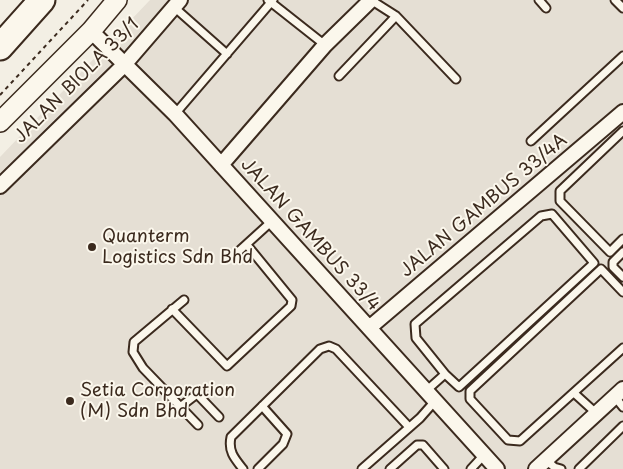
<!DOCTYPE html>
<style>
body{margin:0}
canvas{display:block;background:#f3efe4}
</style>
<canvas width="623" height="469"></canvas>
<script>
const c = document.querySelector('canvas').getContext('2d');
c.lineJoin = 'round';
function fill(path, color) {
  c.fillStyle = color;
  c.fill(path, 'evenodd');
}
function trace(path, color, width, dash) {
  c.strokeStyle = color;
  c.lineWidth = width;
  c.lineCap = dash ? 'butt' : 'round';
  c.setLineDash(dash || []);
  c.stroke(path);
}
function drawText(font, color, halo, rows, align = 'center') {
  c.font = font + ' "Playpen Sans",sans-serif';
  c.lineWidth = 4;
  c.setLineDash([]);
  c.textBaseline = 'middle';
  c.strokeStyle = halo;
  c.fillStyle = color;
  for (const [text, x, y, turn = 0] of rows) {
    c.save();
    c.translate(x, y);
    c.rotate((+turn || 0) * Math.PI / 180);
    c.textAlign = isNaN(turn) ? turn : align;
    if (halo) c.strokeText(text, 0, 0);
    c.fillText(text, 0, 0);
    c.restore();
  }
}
fill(new Path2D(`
 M150,0H623V469H0V157Z`), '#e5dfd4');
const lane = new Path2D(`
 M268,0L325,45
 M539,0L546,8
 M615,0L623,8
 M174,7L227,54
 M396,16L456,79
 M339,76L396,16L371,0
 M175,114L273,0
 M623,131L560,191V201L610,252L623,239
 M531,141L623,56
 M239,251L272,221
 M623,252L613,262V267L623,277
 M623,292L601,269L470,391V399L508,440L520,441L623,348
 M184,300L134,342L133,352L143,368L198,425
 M172,309L227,366L291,306L292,300L247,245
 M426,391L445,374L416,338L415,324L541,216L552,214L594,263L459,387L445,374
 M574,393L596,413
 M615,397L623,407
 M180,407L197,394L219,417
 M546,460L554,467L561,469
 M243,469C234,458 228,451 231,437L320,349L329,346L336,349L409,427
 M258,469L283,444L287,434L262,406
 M362,469L420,418L435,401
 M390,469L417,445H423L444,469
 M471,469L484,455
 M579,469L623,426`);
const street = new Path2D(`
 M91,31L175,114L497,469
 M221,165L325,45L371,0
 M0,186L124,65L180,0
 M369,328L623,112
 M536,469L623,389`);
const secondary = new Path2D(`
 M0,122L91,31L117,0`);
const highway = new Path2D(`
 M0,47L42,0`);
trace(lane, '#3b2a1e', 11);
trace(street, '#3b2a1e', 18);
trace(secondary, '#3b2a1e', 22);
trace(highway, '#3b2a1e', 29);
trace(new Path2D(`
 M0,95L88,0`), '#3b2a1e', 2, [4, 4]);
trace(lane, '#fbf7ec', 7);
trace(street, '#fbf7ec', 14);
trace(secondary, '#fbf7ec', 19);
trace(highway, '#fbf7ec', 25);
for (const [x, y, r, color] of [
 [92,247,5,"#3b2a1e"],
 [70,401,5,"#3b2a1e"]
]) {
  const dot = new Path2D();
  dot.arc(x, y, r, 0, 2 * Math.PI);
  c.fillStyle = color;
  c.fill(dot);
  trace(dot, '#fbf7ec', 2);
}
drawText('18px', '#3b2a1e', '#fbf7ec', [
 ["JALAN BIOLA 33/1",77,81,-45],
 ["JALAN GAMBUS 33/4A",484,206,-40],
 ["JALAN GAMBUS 33/4",310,235,48]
]);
drawText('18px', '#3b2a1e', '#fbf7ec', [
 ["Quanterm",102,237],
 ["Logistics Sdn Bhd",102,258],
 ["Setia Corporation",80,391],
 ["(M) Sdn Bhd",80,412]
], 'left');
</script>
